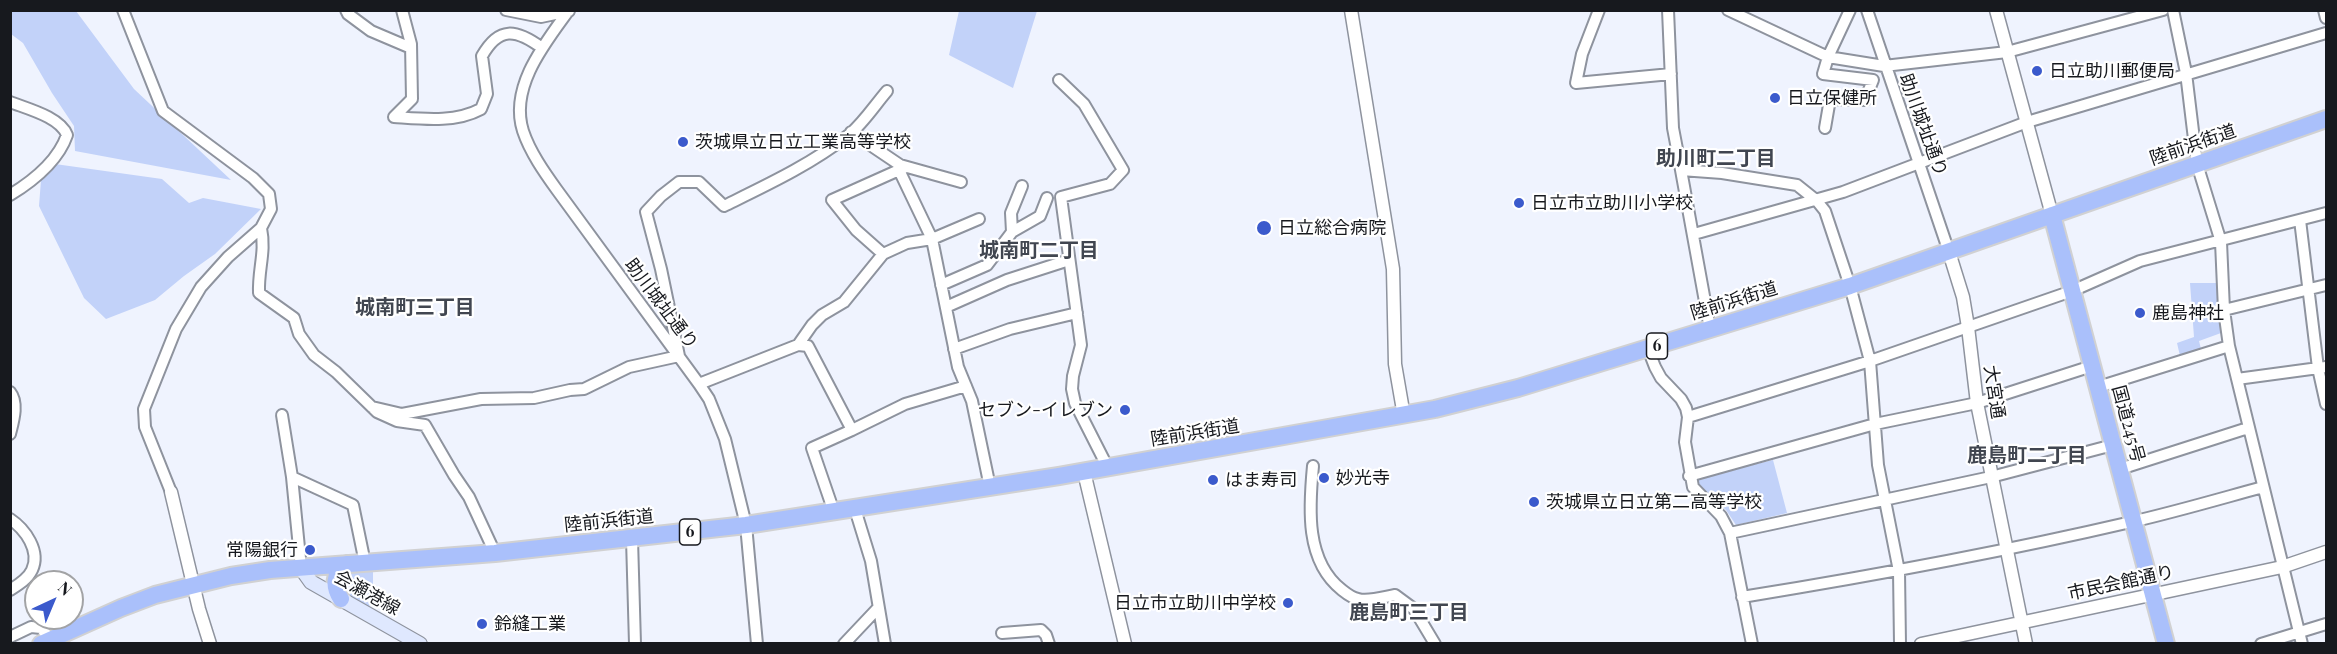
<!DOCTYPE html>
<meta charset="utf-8">
<style>
body{margin:0}
#map{position:relative;width:2337px;height:654px;overflow:hidden;background:#eff3fe;font-family:"Playfair Display",serif}
canvas{display:block}
.frame{position:absolute;inset:0;border:12px solid #17191e;pointer-events:none}
.north{position:absolute;left:24px;top:570px;width:60px;height:60px;box-sizing:border-box;background:#fff;border:2px solid #a2a3a5;border-radius:50%;rotate:44deg;font-size:16px;font-weight:700;line-height:24px;text-align:center;color:#17191e}
.north::after{content:'';display:block;margin:auto;width:21px;height:27px;background:#3b5acc;clip-path:polygon(50% 0,100% 100%,50% 72%,0 100%)}
</style>
<div id="map">
<canvas width="2337" height="654"></canvas>
<div class="frame"></div>
<div class="north">N</div>
</div>
<script>
const c = document.querySelector('canvas').getContext('2d');
c.lineJoin = 'round';
function fill(path, color) {
  c.fillStyle = color;
  c.fill(path, 'evenodd');
}
function trace(path, color, width, dash) {
  c.strokeStyle = color;
  c.lineWidth = width;
  c.lineCap = dash ? 'butt' : 'round';
  c.setLineDash(dash || []);
  c.stroke(path);
}
function drawText(font, color, halo, rows, align = 'center') {
  c.font = font + ' "Playfair Display","Noto Sans JP",serif';
  c.lineWidth = 4.5;
  c.setLineDash([]);
  c.textBaseline = 'middle';
  c.strokeStyle = halo;
  c.fillStyle = color;
  for (const [text, x, y, turn = 0] of rows) {
    c.save();
    c.translate(x, y);
    c.rotate((+turn || 0) * Math.PI / 180);
    c.textAlign = isNaN(turn) ? turn : align;
    if (halo) c.strokeText(text, 0, 0);
    c.fillText(text, 0, 0);
    c.restore();
  }
}
fill(new Path2D(`
 M11,11H76L134,89L231,180L75,151L74,126L52,93L23,43L11,34Z
 M959,11H1037L1013,88L949,55Z
 M55,164L162,179L189,203L203,198L261,209L215,254L184,276L155,300L106,319L84,298L39,206L41,180Z
 M2190,283H2218L2221,333L2199,341L2201,349L2180,356L2177,343L2194,337Z
 M1773,460L1787,513L1736,525L1726,510L1700,487L1698,478Z
 M373,571V603L366,608L344,596L341,582L345,572Z`), '#c2d2f9');
const minor = new Path2D(`
 M123,10L163,111L253,178L269,194L271,209L261,228L228,257L201,287L176,329L144,409L145,427L171,492
 M346,10L348,14L371,31L411,48
 M402,10L411,44L412,99L394,117C423,119 455,123 481,109L487,94L482,56C499,26 516,29 542,48
 M506,10L541,17L569,11
 M569,10C545,43 509,87 523,131C530,152 544,172 557,190L699,384L709,399L725,439L746,525L757,644
 M1599,10L1582,54L1576,83L1671,74
 M1668,10L1673,128L1681,170L1722,173L1797,185L1817,201L1825,211L1850,286L1870,361L1878,465L1899,571L1900,644
 M1728,10L1828,57L1884,66L2007,52L2163,10
 M1867,10L1949,252
 M2173,10L2186,73L2197,164L2221,242L2224,310L2229,346L2302,644
 M2324,10L2326,18
 M1059,80L1084,104L1123,170L1110,184L1061,197L1081,345L1073,376L1072,389L1075,403L1108,468
 M10,102C28,109 60,117 67,135C58,161 33,181 10,195
 M1825,128L1830,99L1865,100L1873,80L1823,74L1828,57L1850,10
 M851,132L900,165L961,182
 M899,170L932,239L907,243L883,254L856,230L832,200L899,170L906,167
 M1681,170L1710,329
 M979,219L932,239L958,367L972,401L990,487
 M2300,220L2318,368L2326,404
 M261,228C266,252 258,269 259,293L294,318L299,334L314,355L336,372L377,412L397,421L425,425L454,475L469,497L495,553
 M1012,232L1011,213L1022,186
 M1694,234L1843,192L2027,122L2326,33
 M941,285L987,265L1012,232L1040,216L1047,198
 M946,307L1007,280L1069,260
 M2224,310L2326,285
 M798,345L812,325L822,315L844,302L883,254
 M954,349L1010,329L1077,313
 M1648,349L1655,367L1661,378L1681,399L1686,408L1688,417L1685,442L1693,487L1721,516L1730,533L1752,644
 M2237,379L2326,367
 M699,384L798,345L808,346L852,430L812,448L834,512
 M2098,387L2229,346
 M10,392C19,403 13,422 10,434
 M372,407L402,414L481,399L534,398L570,390L584,389L629,367L679,356L661,269L646,212L661,196L679,182H699L724,206C769,184 810,165 850,134C864,122 875,105 887,91
 M282,415L292,477L301,568
 M1688,417L1870,361L1968,327L2072,291L2140,261L2326,213
 M852,430L905,404L966,386
 M1313,466C1309,508 1305,561 1342,590C1347,594 1352,598 1358,599C1368,602 1384,597 1395,595L1414,609L1435,644
 M2120,469L2248,428
 M1689,476L1875,424L1977,403L2092,366
 M292,477L353,505L365,563
 M855,509L871,561L885,644
 M10,519C25,529 41,551 32,570C28,579 18,585 10,590
 M1730,533L1991,477L2113,445
 M632,539L635,644
 M1742,597C1872,576 2002,552 2131,522C2175,512 2219,499 2263,487
 M1002,633L1041,630L1046,635L1049,644
 M10,637L31,627L41,628L50,639
 M844,644L878,608
 M2261,644L2326,624`);
const tertiary = new Path2D(`
 M1351,10L1393,269L1395,364L1404,416
 M1996,10L2052,215
 M1949,252L1963,297L1968,327L1977,403L2026,644
 M1084,472L1125,644
 M171,492L199,609L210,644
 M1921,644L2282,567L2326,552`);
const secondary = new Path2D(`
 M301,568L311,582L420,644`);
const trunk = new Path2D(`
 M2052,215L2166,644
 M341,599C333,587 333,574 346,564
 M41,644L121,608L155,595L231,576L270,570L495,553L746,525L1059,476L1435,409L1518,388L1850,286L2326,119`);
trace(minor, '#8e939e', 14);
trace(tertiary, '#8e939e', 15);
trace(secondary, '#8e939e', 16);
trace(trunk, '#d1d1d2', 20);
trace(minor, '#fff', 10);
trace(tertiary, '#fff', 12);
trace(secondary, '#dfe8fe', 14);
trace(trunk, '#aac0fb', 16);
for (const [x, y, r, color] of [
 [2037,71,6,"#3b5acc"],
 [1775,98,6,"#3b5acc"],
 [683,142,6,"#3b5acc"],
 [1519,203,6,"#3b5acc"],
 [1264,228,8,"#3b5acc"],
 [2140,313,6,"#3b5acc"],
 [1125,410,6,"#3b5acc"],
 [1324,478,6,"#3b5acc"],
 [1213,480,6,"#3b5acc"],
 [1534,502,6,"#3b5acc"],
 [310,550,6,"#3b5acc"],
 [1288,603,6,"#3b5acc"],
 [482,624,6,"#3b5acc"]
]) {
  const dot = new Path2D();
  dot.arc(x, y, r, 0, 2 * Math.PI);
  c.fillStyle = color;
  c.fill(dot);
  trace(dot, '#fff', 2);
}
for (const [x, y, w] of [
 [1657,346,21],
 [690,532,21]
]) {
  const box = new Path2D();
  box.roundRect(x - w / 2, y - 13, w, 26, 4.5);
  c.fillStyle = '#fff';
  c.fill(box);
  trace(box, '#17191e', 1.5);
}
drawText('bold 16px', '#17191e', null, [
 ["6",1657,346],
 ["6",690,532]
]);
drawText('18px', '#17191e', '#fff', [
 ["日立助川郵便局",2049,71],
 ["日立保健所",1787,98],
 ["茨城県立日立工業高等学校",695,142],
 ["日立市立助川小学校",1531,203],
 ["日立総合病院",1278,228],
 ["鹿島神社",2152,313],
 ["セブン-イレブン",1113,410,"right"],
 ["妙光寺",1336,478],
 ["はま寿司",1225,480],
 ["茨城県立日立第二高等学校",1546,502],
 ["常陽銀行",298,550,"right"],
 ["日立市立助川中学校",1276,603,"right"],
 ["鈴縫工業",494,624]
], 'left');
drawText('18px', '#17191e', '#fff', [
 ["助川城址通り",1923,125,70],
 ["陸前浜街道",2193,145,-19],
 ["陸前浜街道",1734,301,-17],
 ["助川城址通り",661,304,53],
 ["大宮通",1994,392,81],
 ["国道245号",2128,424,75],
 ["陸前浜街道",1195,433,-9],
 ["陸前浜街道",609,521,-6],
 ["市民会館通り",2121,583,-12],
 ["会瀬港線",367,593,29]
]);
drawText('bold 20px', '#414650', '#fff', [
 ["助川町二丁目",1716,159],
 ["城南町二丁目",1039,251],
 ["城南町三丁目",415,308],
 ["鹿島町二丁目",2027,456],
 ["鹿島町三丁目",1409,613]
]);
</script>
